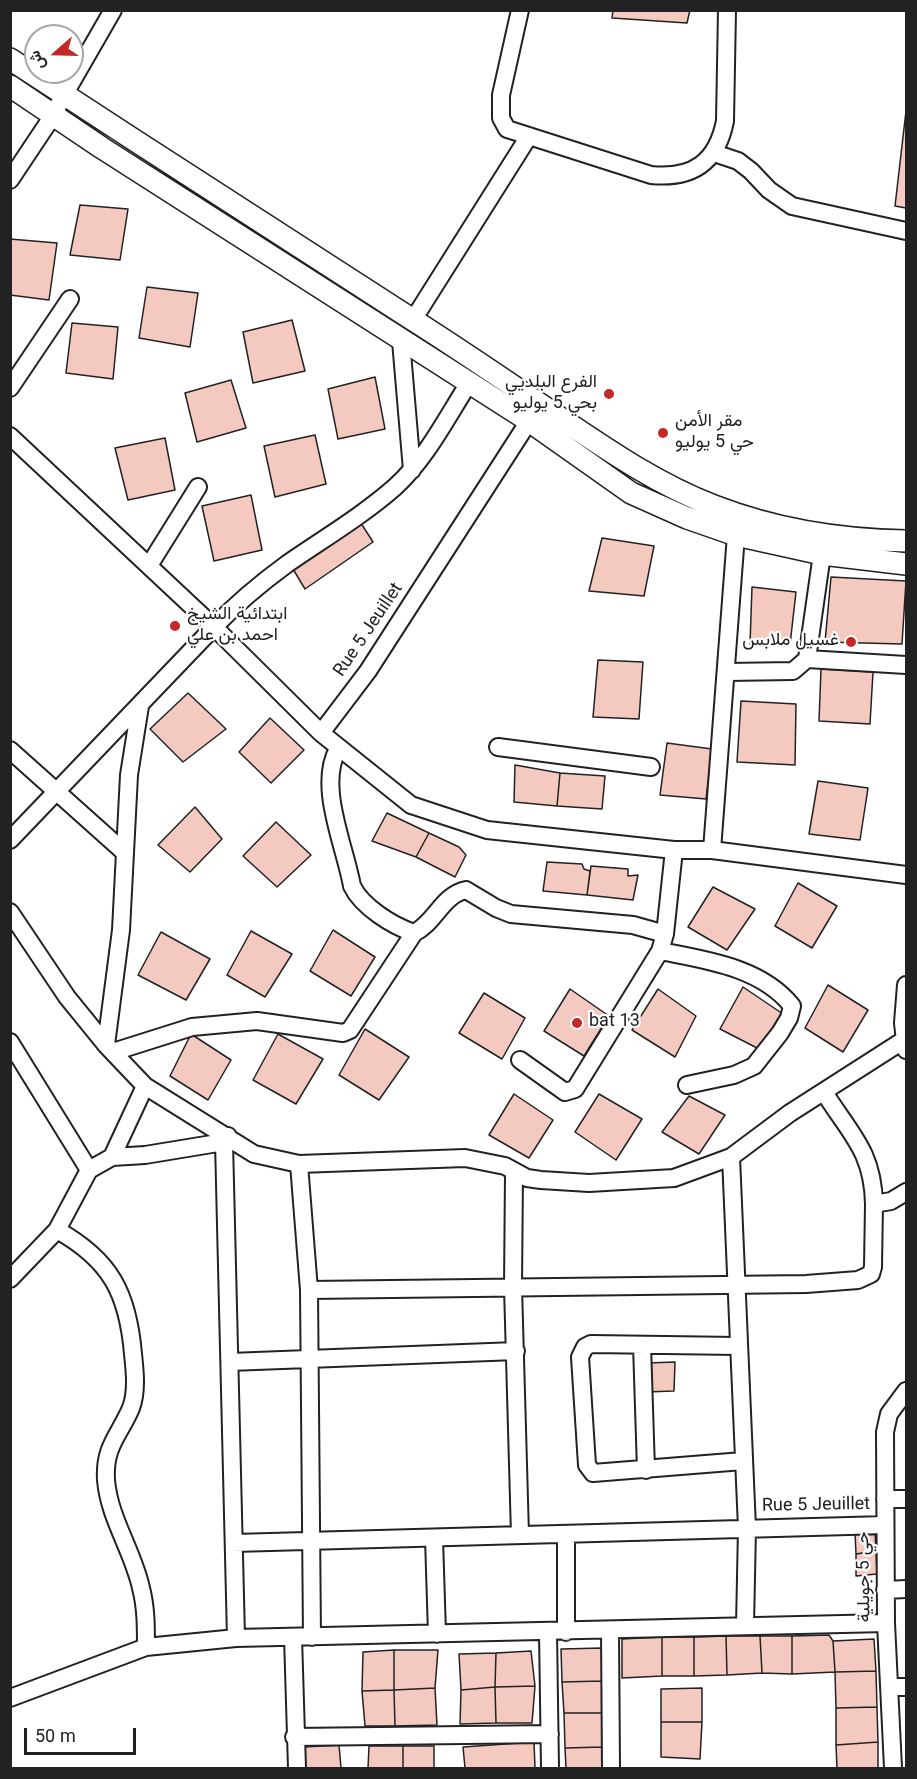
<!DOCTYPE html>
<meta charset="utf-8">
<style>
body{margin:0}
#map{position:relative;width:917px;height:1779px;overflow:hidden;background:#fff;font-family:Georgia,Vazirmatn,serif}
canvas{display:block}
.frame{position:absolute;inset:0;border:12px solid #222;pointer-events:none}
.north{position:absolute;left:24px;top:24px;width:60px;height:60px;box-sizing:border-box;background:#fff;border:2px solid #a7a7a7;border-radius:50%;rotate:250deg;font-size:16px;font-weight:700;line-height:24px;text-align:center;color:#222}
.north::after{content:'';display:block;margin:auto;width:21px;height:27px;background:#c62828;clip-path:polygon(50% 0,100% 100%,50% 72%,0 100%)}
.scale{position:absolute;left:24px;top:1728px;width:112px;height:27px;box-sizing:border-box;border:3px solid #222;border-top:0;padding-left:8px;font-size:18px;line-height:21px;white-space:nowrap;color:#222;-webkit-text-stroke:4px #fff;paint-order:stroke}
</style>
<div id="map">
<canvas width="917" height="1779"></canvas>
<div class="frame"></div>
<div class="north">ش</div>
<div class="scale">50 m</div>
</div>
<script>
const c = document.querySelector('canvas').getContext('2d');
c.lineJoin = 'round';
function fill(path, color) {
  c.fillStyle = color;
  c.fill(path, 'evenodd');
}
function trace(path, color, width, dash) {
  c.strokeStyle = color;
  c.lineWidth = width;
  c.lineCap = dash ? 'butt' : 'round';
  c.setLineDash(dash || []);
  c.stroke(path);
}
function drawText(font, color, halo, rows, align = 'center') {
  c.font = font + ' Georgia,Vazirmatn,serif';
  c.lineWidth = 4.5;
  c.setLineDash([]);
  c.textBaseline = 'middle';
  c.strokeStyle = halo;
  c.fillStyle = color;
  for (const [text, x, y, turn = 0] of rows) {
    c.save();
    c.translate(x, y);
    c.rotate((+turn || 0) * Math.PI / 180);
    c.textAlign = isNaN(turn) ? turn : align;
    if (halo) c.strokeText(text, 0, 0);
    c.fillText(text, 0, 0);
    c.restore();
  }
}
const building = new Path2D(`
 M613,10H690L687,23L612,18Z
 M906,111V208L895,206Z
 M80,205L128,209L120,260L70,255Z
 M10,239L57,243L49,300L10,295Z
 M147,287L198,293L190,347L139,338Z
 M292,320L305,371L253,383L243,332Z
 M72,323L118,327L113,379L66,373Z
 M375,377L385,429L338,439L328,389Z
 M231,380L246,428L197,442L185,393Z
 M315,435L326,484L275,497L264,446Z
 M165,438L175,490L128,500L115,448Z
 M251,495L262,550L214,561L202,506Z
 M359,520L373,542L305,589L293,569Z
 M602,538L654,546L644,596L589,591Z
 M831,577L906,581L902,644L825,642Z
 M752,587L796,592L790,645L750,644Z
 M598,660L643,662L639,719L593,717Z
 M821,669L873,672L870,724L819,721Z
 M188,693L226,729L183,762L150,729Z
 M741,701L796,704L795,765L737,762Z
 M270,718L304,750L271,783L239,752Z
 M667,743L712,749L706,799L660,795Z
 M515,765L560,773L557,806L514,802Z
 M560,773L605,776L602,809L557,806Z
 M818,781L868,788L860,840L809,834Z
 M195,807L222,839L190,872L158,845Z
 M387,813L429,833L416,857L372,841Z
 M276,822L311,855L277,887L243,856Z
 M429,833L459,847L466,855L455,877L416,857Z
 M547,862L582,864L584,869L590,871L587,895L543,891Z
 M591,866L628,869V876L638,875L633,900L587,895Z
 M798,883L837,906L812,948L775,926Z
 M713,887L755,909L727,950L688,927Z
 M333,930L375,957L351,996L310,971Z
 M251,931L292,954L265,997L227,975Z
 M161,932L210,959L186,1000L138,975Z
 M828,985L868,1010L843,1052L805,1028Z
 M743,987L783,1014L761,1050L720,1029Z
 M570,989L609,1016L584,1056L544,1031Z
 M658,989L696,1016L675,1057L632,1030Z
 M484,993L525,1018L502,1059L459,1033Z
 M365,1029L409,1057L379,1100L339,1075Z
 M191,1034L231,1060L208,1100L170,1076Z
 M278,1034L323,1059L296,1104L253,1080Z
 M514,1094L553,1120L529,1158L489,1135Z
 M599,1094L642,1119L616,1160L575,1132Z
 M689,1096L725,1115L699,1154L662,1132Z
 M675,1362L674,1391L646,1392L647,1363Z
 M875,1531L876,1551L856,1554L855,1533Z
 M876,1551L877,1574L856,1576V1554Z
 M829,1635L833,1641L835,1672L792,1674V1636Z
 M726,1636H760L762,1673L727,1675Z
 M726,1636L727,1675L694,1676V1637Z
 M760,1636H792V1674L762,1673Z
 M662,1637H694V1676H662Z
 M662,1637V1676L622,1678V1639Z
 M874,1639L876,1671L835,1672L833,1641Z
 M602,1648V1681L562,1682L561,1649Z
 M394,1650H438L435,1688L394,1690Z
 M394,1650V1690L362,1691L363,1652Z
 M531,1651L535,1686L495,1687L496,1653Z
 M496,1653L495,1687L461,1690L459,1654Z
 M876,1671L877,1707L836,1708L835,1672Z
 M602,1681V1713H564L562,1682Z
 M535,1686L532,1723H496L495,1687Z
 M495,1687L496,1723L460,1724L461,1690Z
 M435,1688L437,1725L395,1726L394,1690Z
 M702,1688V1722H661V1689Z
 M394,1690L395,1726H365L362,1691Z
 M877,1707L878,1742L836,1745V1708Z
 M564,1713H602V1747L565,1748Z
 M661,1722H702L700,1759L661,1757Z
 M534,1742L535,1768H465L463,1747Z
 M878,1742V1768H837L836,1745Z
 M339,1745L341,1768H305L304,1747Z
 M369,1746H403V1768H368Z
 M403,1746H434V1768H403Z
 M602,1747L603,1768H566L565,1748Z`);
fill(building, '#f3c9c0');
trace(building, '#222', 1.5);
const minor = new Path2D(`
 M520,10L501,95V118L507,129L651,175C693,179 717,162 725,121L727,10
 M714,153L738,161L751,171L769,190L792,206L906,231
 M10,180L48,123L113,10
 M413,320L529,136
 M401,341L412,470
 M469,383C447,417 426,459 395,487C362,516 323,539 287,564C261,583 236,604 214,627L321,733L411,805L487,830L674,850H712L906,875
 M10,388L70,299
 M10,436L214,627L10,840
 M150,564L198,487
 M807,659L822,554
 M807,659L906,665
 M727,672L793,671L807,659
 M321,733L368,671L529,421
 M498,747L651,767
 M338,749C317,786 345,846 352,886C362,907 393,926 414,933C435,923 442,895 466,890L496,908L511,914L633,925L665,934
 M10,750L123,851
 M712,850L736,535
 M10,912L67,997L106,1045L145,1086L254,1154L299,1164L465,1158L505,1166L527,1178L541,1180L589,1183L674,1178L731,1157L790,1113L904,1040
 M660,951C705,960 761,967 792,1006L789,1018L780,1033L754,1066L734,1075L687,1085
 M906,985L903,1023L906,1050
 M10,1042L89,1170
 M106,1045L121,930L129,775L140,706
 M113,1052L192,1027L257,1021L343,1033L350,1030L414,933
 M520,1060L565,1092L575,1089L660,951L665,934L674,850
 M824,1092C850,1134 873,1151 874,1204L891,1201L906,1192
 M228,1136L224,1142L236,1638
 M112,1157L145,1086
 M731,1157L747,1528L745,1626
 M299,1164L309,1290L312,1637
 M514,1173L513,1287L520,1535
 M57,1230C111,1260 128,1294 133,1354C135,1372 137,1392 131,1408C119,1436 104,1446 106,1480C109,1518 133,1551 141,1588C146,1607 146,1627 146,1647
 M10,1279L57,1230L89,1170L112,1157L145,1155L224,1142
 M309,1290L806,1284L858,1280L871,1274L873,1267L874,1204
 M642,1345L646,1470
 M738,1346L591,1344L585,1347L580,1357L587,1465L593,1473L743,1461
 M230,1362L516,1351
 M885,1499H906
 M566,1534V1632
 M434,1538L437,1634
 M234,1543L885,1525
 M885,1590L906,1589
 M610,1631L611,1768
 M548,1632L550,1768
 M293,1637L297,1768
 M889,1687H906
 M10,1698L146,1647L236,1638L886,1623
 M294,1737L550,1734
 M893,1768L886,1623L885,1432L889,1414L906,1391`);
const major = new Path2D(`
 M10,59C143,146 277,233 410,318C456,347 500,377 544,407C599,444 652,482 714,506C776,530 841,540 906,541
 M10,86L102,148L529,421L631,493L687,518L736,535L822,554L906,564`);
trace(minor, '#222', 20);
trace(major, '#222', 24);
trace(minor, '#fff', 16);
trace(major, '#fff', 21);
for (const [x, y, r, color] of [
 [609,394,6,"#c62828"],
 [663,433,6,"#c62828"],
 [175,626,6,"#c62828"],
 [851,642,6,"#c62828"],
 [577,1023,6,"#c62828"]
]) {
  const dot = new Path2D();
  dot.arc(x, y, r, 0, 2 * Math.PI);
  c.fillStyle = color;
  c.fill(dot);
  trace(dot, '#fff', 2);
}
drawText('18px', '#222', '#fff', [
 ["الفرع البلديي",597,384,"right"],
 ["بحي 5 يوليو",597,405,"right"],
 ["مقر الأمن",675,423],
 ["حي 5 يوليو",675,444],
 ["ابتدائية الشيخ",187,616],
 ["احمد بن علي",187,637],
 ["غسيل ملابس",839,642,"right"],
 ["bat 13",589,1023]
], 'left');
drawText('18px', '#222', '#fff', [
 ["Rue 5 Jeuillet",370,631,-56],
 ["Rue 5 Jeuillet",816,1507,-1],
 ["حي 5 جويلية",866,1577,-91]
]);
</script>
